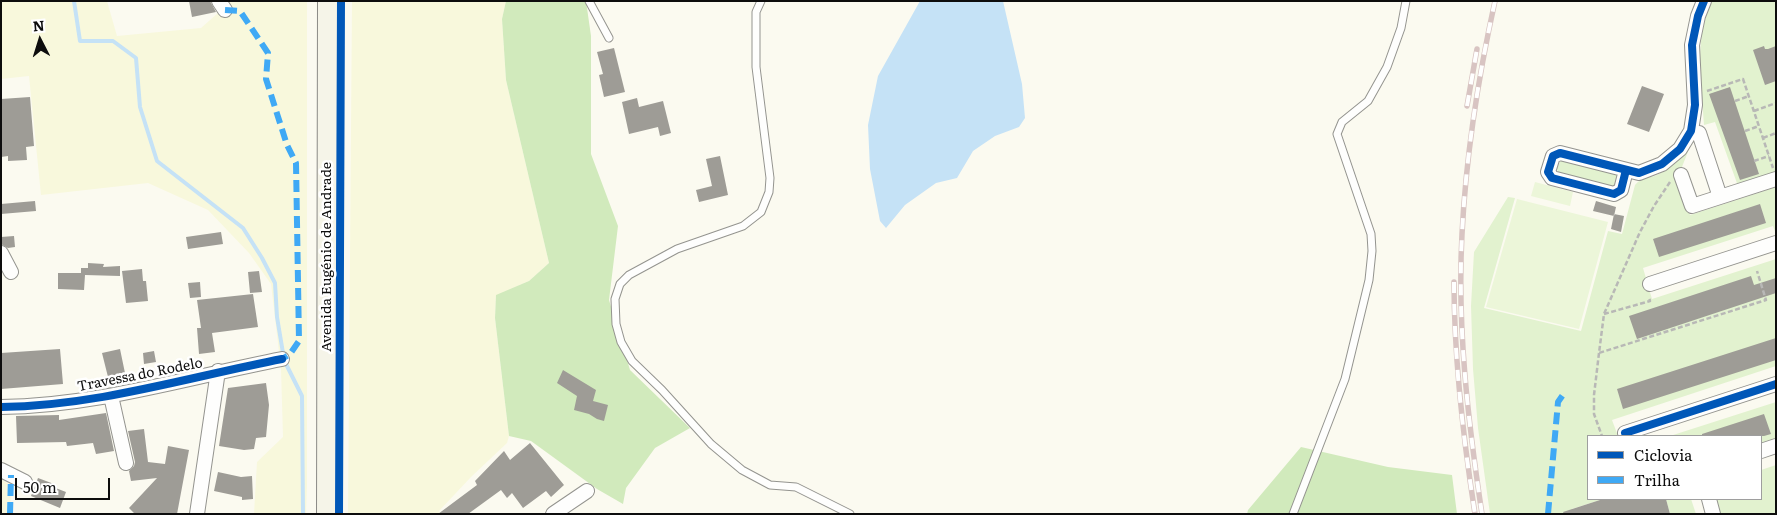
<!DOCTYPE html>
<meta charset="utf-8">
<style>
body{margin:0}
#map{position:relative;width:1777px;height:515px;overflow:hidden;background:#fbfaf0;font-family:Literata,serif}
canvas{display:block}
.frame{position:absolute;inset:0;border:2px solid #0d0d0d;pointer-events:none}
.legend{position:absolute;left:1587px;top:435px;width:175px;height:65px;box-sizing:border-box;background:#fff;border:1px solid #9e9e9e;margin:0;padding:6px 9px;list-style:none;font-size:15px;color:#0d0d0d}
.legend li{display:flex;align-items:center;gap:10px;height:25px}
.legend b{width:25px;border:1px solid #9e9e9e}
.north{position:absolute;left:15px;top:15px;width:50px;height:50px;-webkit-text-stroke:4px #fff;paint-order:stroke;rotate:355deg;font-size:14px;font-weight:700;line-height:20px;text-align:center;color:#0d0d0d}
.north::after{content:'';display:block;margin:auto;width:18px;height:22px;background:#0d0d0d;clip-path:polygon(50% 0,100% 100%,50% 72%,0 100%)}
.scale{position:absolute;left:15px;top:478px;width:95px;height:22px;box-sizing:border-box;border:2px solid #0d0d0d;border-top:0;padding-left:6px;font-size:15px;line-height:18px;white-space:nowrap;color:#0d0d0d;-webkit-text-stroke:4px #fff;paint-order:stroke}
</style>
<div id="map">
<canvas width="1777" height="515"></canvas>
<div class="frame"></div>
<ul class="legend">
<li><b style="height:6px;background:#0057b8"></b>Ciclovia</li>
<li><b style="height:6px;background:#3fa9f5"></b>Trilha</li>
</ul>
<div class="north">N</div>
<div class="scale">50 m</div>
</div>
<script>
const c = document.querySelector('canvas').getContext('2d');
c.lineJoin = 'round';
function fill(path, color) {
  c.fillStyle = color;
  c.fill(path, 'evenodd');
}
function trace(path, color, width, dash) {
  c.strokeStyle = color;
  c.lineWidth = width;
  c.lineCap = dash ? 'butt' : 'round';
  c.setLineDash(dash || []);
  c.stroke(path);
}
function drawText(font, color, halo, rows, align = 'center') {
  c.font = font + ' Literata,serif';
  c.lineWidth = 5;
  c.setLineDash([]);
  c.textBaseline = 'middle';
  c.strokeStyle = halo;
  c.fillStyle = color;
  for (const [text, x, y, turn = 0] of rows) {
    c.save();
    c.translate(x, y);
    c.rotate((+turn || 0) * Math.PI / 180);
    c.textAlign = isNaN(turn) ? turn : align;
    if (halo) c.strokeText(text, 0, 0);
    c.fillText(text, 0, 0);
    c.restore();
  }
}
fill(new Path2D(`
 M1,1H107L117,36L201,28L218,13L221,1H307V485L306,514H254L257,462L283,437L281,369L271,284L249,253L208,210L148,183L41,195L29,76L1,79Z
 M352,1H506L502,19L506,80L549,263L529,281L496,296L495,318L509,436L507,443L471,477L439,511L441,514H348Z
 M1,479L12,486L9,514H1Z`), '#f8f8dc');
fill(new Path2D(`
 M1712,1H1776V173L1738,186L1715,122L1704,125C1702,84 1693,40 1712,1Z
 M1689,149L1680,172L1679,182L1690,215L1776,187V234L1773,226L1643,268L1652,299L1776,259V366L1612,420L1618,436H1588V499H1603L1572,509L1573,514H1490L1478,428L1473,369L1471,306L1474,252L1508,197L1515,198L1484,308L1581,331L1608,231L1622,234L1635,185C1641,177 1650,178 1657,175C1670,169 1680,158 1689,149Z
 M1561,160L1617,174L1618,177L1614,187L1558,173L1557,168Z
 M1776,402V440L1761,445V436H1670Z
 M1776,465V514H1719L1714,499H1761V470Z
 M1666,499H1691L1696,514H1670Z`), '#e2f2cf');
fill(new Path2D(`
 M506,1H586L591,36V154L618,226L609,300L630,370L690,428L655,448L626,488L623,504L597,489L531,441L509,436L495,318L496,295L529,281L549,263L506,80L502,19Z
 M1301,447L1388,467L1452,475L1457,514H1247L1248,510Z`), '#d1eabc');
fill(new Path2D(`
 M1535,182L1573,192L1570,206L1531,196Z
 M1517,199L1608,222L1579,329L1486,307Z`), '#ecf6d9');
fill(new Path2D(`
 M920,1H1003L1022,84L1025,118L1019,127L995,136L973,151L957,178L936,183L905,205L886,228L880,221L870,169L868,125L878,76Z`), '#c5e2f6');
trace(new Path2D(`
 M74,1L80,41H113L136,58L140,107L157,161L243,228L262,258L275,283L277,317L283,353
 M286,364L302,396L303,514`), '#c5e2f6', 4);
fill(new Path2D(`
 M189,1H210L216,12L192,17Z
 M1764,46L1765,49H1768L1776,46V81L1765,85L1753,50Z
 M614,48L625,92L604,97L599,75L603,74L597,52Z
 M1642,86L1664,94L1649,132L1627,124Z
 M1730,87L1759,174L1740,180L1709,94Z
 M30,97L34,146L26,147L27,160L8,161V156L1,157V99Z
 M637,98L639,107L663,101L671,133L660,136L658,127L629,134L622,102Z
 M720,156L728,195L699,202L696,190L712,186L706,159Z
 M35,201L36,211L1,214V204Z
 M1596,201L1616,207L1614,216L1593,211Z
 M1760,204L1766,223L1659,257L1653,239Z
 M1614,214L1624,216L1621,232L1611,229Z
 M221,232L223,244L188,249L186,237Z
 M14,236L15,247L8,248L1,244V237Z
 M88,263L104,264L103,267L120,266V276L85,275L84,290L58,289V273H81V268H88Z
 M142,269L143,281H146L148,301L126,303L122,271Z
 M259,271L262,292L250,293L248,272Z
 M1751,276L1754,285L1776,278V293L1637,339L1629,316Z
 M200,282L201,297L190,298L188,283Z
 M253,294L258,327L212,333L215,352L199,354L197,328H201L197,300Z
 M1776,338V360L1623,409L1617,389Z
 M60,349L63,384L1,389V353Z
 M120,349L125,373L108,377L102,353Z
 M154,351L156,362L144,364L143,353Z
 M563,370L596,390L593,401L608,405L604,421L597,419L589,414L574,410L577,396L557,383Z
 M266,383L269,405L266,437L256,438L254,449L244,450L219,446L228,388Z
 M106,413L114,451L96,454L93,443L67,446L66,442L17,443L16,416L59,415V420Z
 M1764,414L1771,434L1764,436H1702V434Z
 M144,429L148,462L165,464L168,446L189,450L177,514H135L129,508L157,478L131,481L129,471L134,466L135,462L128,431Z
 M530,443L564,485L551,497L546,491L523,508L512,493L507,498L501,490L468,514H438L477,485L475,481L504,451L510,460Z
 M218,472L241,477L252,476L253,499L242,500V497L214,491Z
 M38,478L54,484L53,487L66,492L60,508L31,496Z
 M1603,499H1666L1670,514H1564L1563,512Z`), '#9e9c96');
const lane = new Path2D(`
 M589,1L609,38
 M761,1L756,12V67L770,178L769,192L761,212L743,226L677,249L629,275L620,284L615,299L616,324L621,342L632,361L662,390L711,444L742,470L770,485L796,487L850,514
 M1293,514L1345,379L1369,280L1372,251L1371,234L1337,134L1342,122L1368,101L1387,67L1401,28L1406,1`);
const street = new Path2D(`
 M219,1L225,10
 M1699,133L1720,197L1776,179
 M1626,170L1621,190L1614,194L1552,178L1548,172L1553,156L1560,153L1639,173L1662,164L1680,149L1691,131L1695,105L1692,45L1698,16L1704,1
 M1681,175L1692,206L1720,197
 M1,253L11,272
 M1650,284L1776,243
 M111,396L126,463
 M1,407C96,406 189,377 282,359
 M1625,433L1776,384
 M1761,451L1776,446
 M1,470L25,482
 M1709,499L1713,514
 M197,514L218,371
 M553,514L587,491`);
const secondary = new Path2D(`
 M327,514L328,1`);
trace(lane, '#94948f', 9);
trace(street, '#94948f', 16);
trace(secondary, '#8b8a86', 22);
trace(new Path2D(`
 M1707,91L1743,79L1773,168
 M1735,101L1749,96
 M1754,111L1776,103
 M1745,131L1759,126
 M1763,138L1776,133
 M1754,161L1769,156
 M1670,182L1654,206L1640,232L1604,314L1599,353L1766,300L1757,271
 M1604,314L1650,301L1649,297
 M1599,353L1594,395V414L1602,436`), '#b8b8b6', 2.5, [5, 2.5]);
trace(lane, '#fefefd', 7);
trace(street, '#fefefd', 14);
trace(secondary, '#f5f4e8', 20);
const rail = new Path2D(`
 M1467,106L1477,49
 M1454,282C1454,360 1463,437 1475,514
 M1482,514C1468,421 1457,328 1462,234C1466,155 1478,78 1495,1`);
trace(rail, '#d8c4c2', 5.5);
trace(rail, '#fff', 4, [11]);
trace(new Path2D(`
 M225,10L240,11L268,53L266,79L287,145L296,163L299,341L290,354L282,359
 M10,514L11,475
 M1548,514L1558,402L1565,392`), '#3fa9f5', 6, [12, 6]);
trace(new Path2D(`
 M1626,170L1621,190L1614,194L1552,178L1548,172L1553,156L1560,153L1639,173L1662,164L1680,149L1691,131L1695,105L1692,45L1698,16L1704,1
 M1,407C96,406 189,377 282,359
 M1625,433L1776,384
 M339,514L341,1`), '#0057b8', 8);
drawText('14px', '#0d0d0d', '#fff', [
 ["Avenida Eugénio de Andrade",327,257,-90],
 ["Travessa do Rodelo",140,375,-11]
]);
</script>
